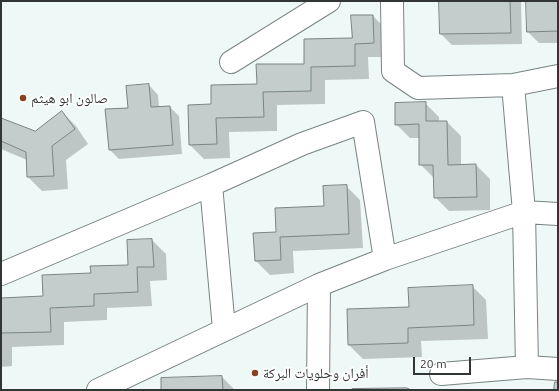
<!DOCTYPE html>
<meta charset="utf-8">
<style>
body{margin:0}
#map{position:relative;width:559px;height:391px;overflow:hidden;background:#edf8f7;font-family:Ubuntu,sans-serif}
canvas{display:block}
.frame{position:absolute;inset:0;border:2px solid #313635;pointer-events:none}
.scale{position:absolute;left:413px;top:357px;width:58px;height:18px;box-sizing:border-box;border:2px solid #313635;border-top:0;padding-left:5px;font-size:12px;line-height:14px;white-space:nowrap;color:#313635;-webkit-text-stroke:3px #fff;paint-order:stroke}
</style>
<div id="map">
<canvas width="559" height="391"></canvas>
<div class="frame"></div>
<div class="scale">20 m</div>
</div>
<script>
const c = document.querySelector('canvas').getContext('2d');
c.lineJoin = 'round';
function fill(path, color) {
  c.fillStyle = color;
  c.fill(path, 'evenodd');
}
function trace(path, color, width, dash) {
  c.strokeStyle = color;
  c.lineWidth = width;
  c.lineCap = dash ? 'butt' : 'round';
  c.setLineDash(dash || []);
  c.stroke(path);
}
function drawText(font, color, halo, rows, align = 'center') {
  c.font = font + ' Ubuntu,"Noto Naskh Arabic",sans-serif';
  c.lineWidth = 3.5;
  c.setLineDash([]);
  c.textBaseline = 'middle';
  c.strokeStyle = halo;
  c.fillStyle = color;
  for (const [text, x, y, turn = 0] of rows) {
    c.save();
    c.translate(x, y);
    c.rotate((+turn || 0) * Math.PI / 180);
    c.textAlign = isNaN(turn) ? turn : align;
    if (halo) c.strokeText(text, 0, 0);
    c.fillText(text, 0, 0);
    c.restore();
  }
}
fill(new Path2D(`
 M440,1H521L522,44L452,45L441,34Z
 M527,1H558V43H539L528,32Z
 M373,16L387,30L388,57H368L369,79L325,80V104L277,105V131L229,132L230,158L204,159L190,145L212,105L305,65L353,39Z
 M149,85L158,95L159,108L170,107L179,116L182,154L119,159L110,150L106,110L129,108Z
 M425,103L439,117V122H447L461,136V166L476,165L490,179V210L449,211L435,197V179L420,164V138H410L396,124Z
 M62,112L76,126L88,144L66,160L68,189L42,191L28,177L27,160L1,149V119L35,132Z
 M346,186L360,200L363,248L293,251L294,273L270,275L256,261L277,233L325,207Z
 M152,240L166,254L167,280L150,281L152,306L107,308V320L64,322V345L12,347V366L1,367V299L44,297L92,274L129,266L128,241Z
 M472,286L486,300L488,339L421,341L422,357L363,359L349,345L410,308Z
 M222,377L235,390H162Z`), '#0003');
const building = new Path2D(`
 M439,1H510L511,33L440,34Z
 M526,1H558V31L527,32Z
 M351,15H373L374,43L355,44V66L311,67V91L263,92L264,117L216,118L217,144L189,145L188,105L211,104V85L257,84L256,64H304V39L352,38Z
 M149,84L151,107L170,106L173,145L109,150L105,109L128,108L126,86Z
 M426,102V121H447L448,165L476,164L477,197L434,198L433,165H419V124L395,125V103Z
 M62,111L75,129L52,146L54,176L27,177L26,152L1,141V118L35,131Z
 M347,185L349,234L280,237L281,260L255,261L253,233L276,232L275,208L324,206L323,186Z
 M152,239L154,267H137L138,292L94,294V306L50,308L51,332L1,333V298L43,296L42,275L91,273L90,266L128,265L127,240Z
 M473,285L474,325L408,328V343L348,345L347,309L409,307L408,288Z
 M222,376L223,390H161V378Z
 M555,382H558V390H554Z
 M407,388L411,390H352V389Z`);
fill(building, '#c3cdcc');
trace(building, '#7a8483', 1);
const minor = new Path2D(`
 M392,1L393,71L418,88L513,85L524,212L527,367
 M231,62L329,1
 M513,85L558,76
 M211,185L224,329
 M1,274L211,185L302,144L363,122L385,259
 M441,374L527,367L558,369
 M98,390L319,285L385,259L524,212L558,214
 M318,390L319,285`);
trace(minor, '#798382', 24);
trace(minor, '#fff', 22);
for (const [x, y, r, color] of [
 [23,98,4,"#894122"],
 [255,373,4,"#894122"]
]) {
  const dot = new Path2D();
  dot.arc(x, y, r, 0, 2 * Math.PI);
  c.fillStyle = color;
  c.fill(dot);
  trace(dot, '#fff', 1.5);
}
drawText('14px', '#313635', '#fff', [
 ["صالون ابو هيثم",31,98],
 ["أفران وحلويات البركة",263,373]
], 'left');
</script>
